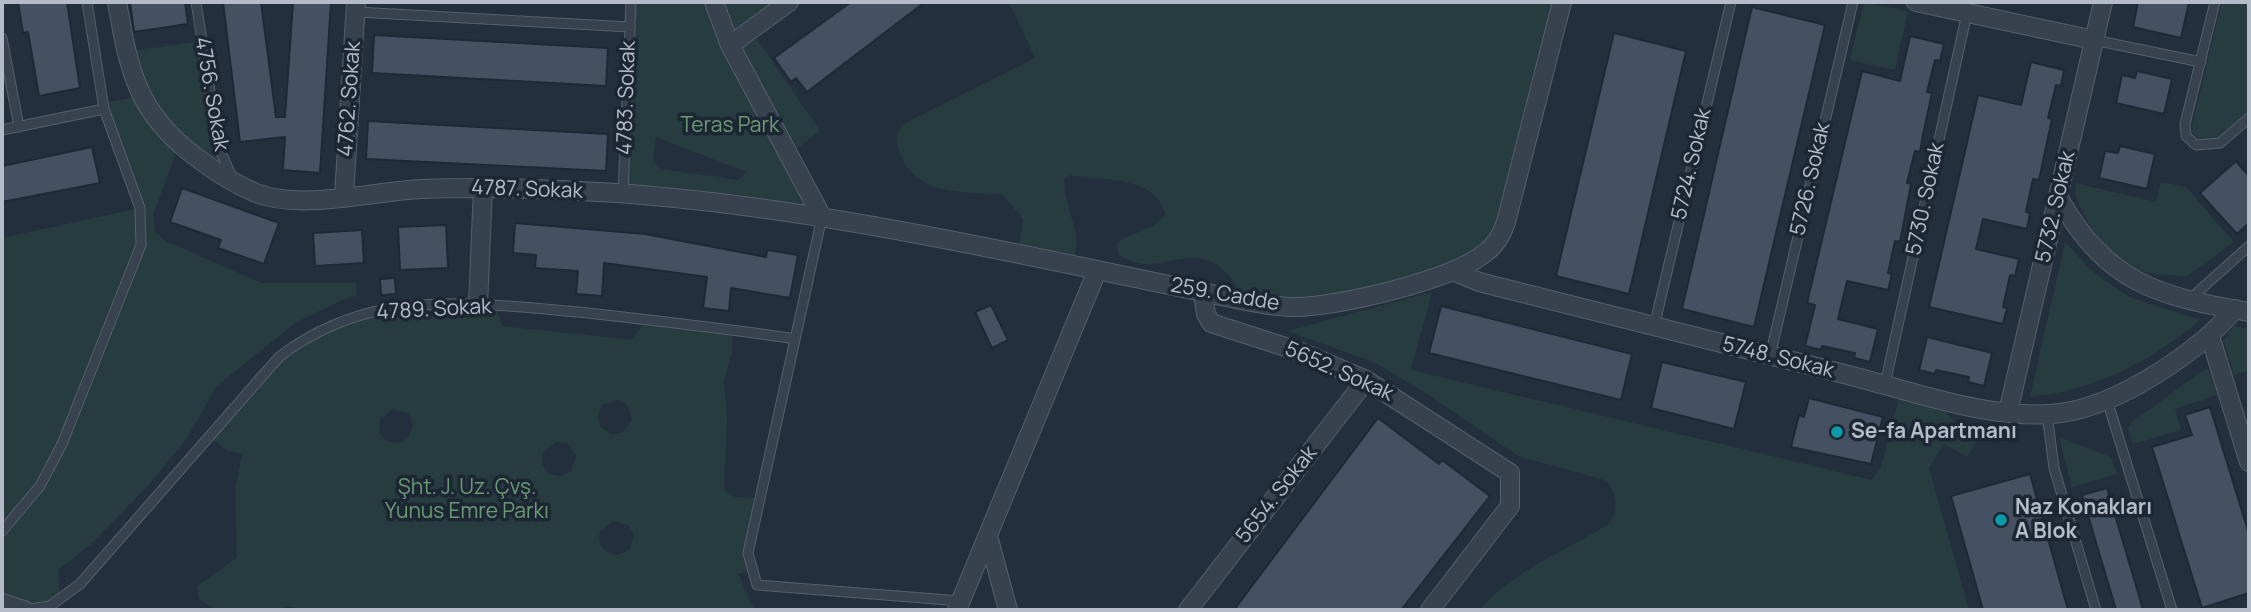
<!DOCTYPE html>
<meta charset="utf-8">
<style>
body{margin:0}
#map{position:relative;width:2251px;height:612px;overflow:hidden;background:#242f3e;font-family:Manrope,sans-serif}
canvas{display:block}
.frame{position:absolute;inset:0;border:4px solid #b4bcc9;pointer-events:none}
</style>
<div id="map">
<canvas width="2251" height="612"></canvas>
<div class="frame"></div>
</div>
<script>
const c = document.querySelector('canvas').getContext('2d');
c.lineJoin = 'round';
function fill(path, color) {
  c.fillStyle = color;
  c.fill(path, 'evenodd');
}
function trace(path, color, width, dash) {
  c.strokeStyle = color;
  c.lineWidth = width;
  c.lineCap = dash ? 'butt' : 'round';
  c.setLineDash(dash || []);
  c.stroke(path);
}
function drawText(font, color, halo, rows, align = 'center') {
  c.font = font + ' Manrope,sans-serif';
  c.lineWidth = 7;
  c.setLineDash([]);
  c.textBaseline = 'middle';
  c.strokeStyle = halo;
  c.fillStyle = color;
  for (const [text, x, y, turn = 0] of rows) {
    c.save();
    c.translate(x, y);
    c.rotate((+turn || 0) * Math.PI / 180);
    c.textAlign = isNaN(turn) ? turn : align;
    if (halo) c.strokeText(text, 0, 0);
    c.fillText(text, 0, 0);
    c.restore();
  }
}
fill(new Path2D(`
 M631,2H780L751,30L820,131L788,155L822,217L623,194ZM656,137L746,172L738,180L661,169L653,162Z
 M1009,2H1562L1506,222L1487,252L1354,298L1241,300C1236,279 1219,259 1195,258C1166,257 1151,274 1119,255L1117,243C1129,233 1161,228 1165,213C1155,175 1101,181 1070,175L1065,178C1060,204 1086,235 1073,259L1018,256L1023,219L1003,195C963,191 913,197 899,150C895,139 896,133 903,124L1035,58Z
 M1864,2L1908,11L1895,70L1850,60Z
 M2222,2H2249V110L2218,137L2201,140L2193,134L2192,125Z
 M202,41L225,167L179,144L153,215L155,232L166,241L261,283H356L357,296L346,298L295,323L217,386L187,438L148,486L90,545L58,570L60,600L50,606L2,603V238L140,208L103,103L140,96L126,52Z
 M2161,182L2186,187L2234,242L2186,277C2172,275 2156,275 2142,271C2113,262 2074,214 2075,183L2156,202Z
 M2065,242L2092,271L2129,297L2200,320C2152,361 2094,391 2030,397Z
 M1432,292L1411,370L1872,480L1881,467L1899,399L1943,410L1957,423L1986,426L1967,457L1944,444L1929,468L1969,610H1479C1513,571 1565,551 1609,524C1619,513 1617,489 1605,480L1518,456L1427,394L1376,363L1287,331Z
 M496,306L502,326L632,340L646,319L733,329L732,352L724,381L727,419L724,490L734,497L760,498L748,553L753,570L738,574L755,610H309L287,606L279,610H217L199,599L197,586L237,558L235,492L242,454L228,451L208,436C231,411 254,378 280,356C342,308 422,308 496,306ZM617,400L627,404L632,420L622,433L611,434L601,427L597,416L602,405ZM393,409L408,413L413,423L408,438L398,443L386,441L379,431L380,419ZM556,442L567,443L576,456L571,471L561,476L549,474L542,464L543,452ZM613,521L628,525L634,535L629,550L618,555C604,554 597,544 600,531Z
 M2234,326L2249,329V370L2234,375L2224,341Z
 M2205,369L2210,372L2217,395L2175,409L2181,430L2133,444L2128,428L2132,422Z
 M2059,437L2111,457L2117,474L2072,487Z`), '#263c3f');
const building = new Path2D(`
 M18,2H67L80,88L39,96L28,32L23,33Z
 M130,2H185L188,24L134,32Z
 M223,2H261L276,117H285L293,2H331L320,173L283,170L285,137L240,142Z
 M851,2H925L807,92L796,78L791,82L774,58Z
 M2138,2H2189L2181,38L2133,27Z
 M1752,7L1825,25L1754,327L1682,309Z
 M1614,33L1686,51L1629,294L1556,276Z
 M374,35L608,48L606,86L372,73Z
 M1910,36L1944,44L1940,61L1935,60L1927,92L1932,93L1923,135L1920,152L1915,151L1907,183L1911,184L1900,242L1895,241L1888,273L1892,274L1888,290L1847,281L1838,319L1878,329L1870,362L1854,358L1855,353L1822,346L1821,350L1805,346L1815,305L1807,303L1862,71L1900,81Z
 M2031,62L2064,70L2061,86L2056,85L2048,118L2052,119L2039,180L2033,179L2026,212L2030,213L2027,229L1983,219L1976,249L2019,259L2015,276L2010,275L2003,307L2007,308L2003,324L1929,307L1978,95L2021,105Z
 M2137,71L2172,79L2164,114L2116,103L2122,75L2135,78Z
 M368,121L608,134L606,171L366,159Z
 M2120,146L2155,154L2147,189L2099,178L2105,151L2118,153Z
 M92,147L100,183L2,202V166Z
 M2236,161L2249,176V223L2237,234L2200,193Z
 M182,188L279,223L264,264L218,248L221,240L170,222Z
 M515,223L645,234L766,257L767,250L798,255L790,298L731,288L729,311L703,308L707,277L604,263L602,296L576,294L578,271L535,268L536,255L513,253Z
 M446,225L448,268L400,270L398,227Z
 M362,230L364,263L315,266L313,233Z
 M395,278L396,294L381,295L380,279Z
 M991,305L1008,340L992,348L975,312Z
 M1441,306L1632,354L1621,400L1429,353Z
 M1927,337L1992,353L1984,386L1968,382L1969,377L1936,370L1935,374L1919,370Z
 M1662,362L1746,382L1734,429L1651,408Z
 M1809,398L1883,417L1871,464L1791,447L1799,415L1804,417Z
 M2210,407L2249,534V593L2202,608L2152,447L2192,435L2185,415Z
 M1378,418L1439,464L1442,460L1490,496L1401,610H1234Z
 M2030,474L2068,610H1983L1951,496Z
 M2107,488L2137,589L2143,610H2116L2082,495Z`);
fill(building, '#455162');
trace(building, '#1f2835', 2);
const service = new Path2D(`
 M196,2L219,148L232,177
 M2215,2L2185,124L2186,136L2196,145L2220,143L2249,118
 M356,12L630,27
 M2,38L19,127
 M2094,40L2201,62
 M2,130L104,109
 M623,194L631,2
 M822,217L748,553L757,585L961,601
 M2190,299L2249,246
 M1654,327L1731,2
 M1770,356L1853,2
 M1885,384L1967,13
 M2107,400L2172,610
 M2047,414L2054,468L2096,610
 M2,531L40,486L62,444L141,245L140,208L104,109L87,2
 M24,610L50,606L80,584L279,357C305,337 333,323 365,314C432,296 509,306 578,312C650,320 723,328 795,339`);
const minor = new Path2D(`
 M117,2C129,71 137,113 196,157C214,171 235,184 256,193C303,211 372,191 423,189C488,186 553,189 617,193C827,208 1035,258 1241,300C1258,303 1276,307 1294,307C1338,307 1452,280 1485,253C1496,245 1502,235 1506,222L1562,2
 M714,2L730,45L822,217
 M1916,2L2094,40
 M730,45L789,2
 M344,196L356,2
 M2058,197C2107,283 2156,296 2249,312
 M1453,271L1479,282C1602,314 1725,345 1848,375C1912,391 1995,422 2061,413C2119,405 2197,353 2235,309
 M1203,293L1206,314L1211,323L1301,352L1366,380L1510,473V506L1430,610
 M478,305L483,188
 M2210,336L2249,462
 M2008,412L2103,2
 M988,536L1008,610
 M2,603L24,610
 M957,610L1097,271
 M1188,610L1366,380`);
trace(service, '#565f6c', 11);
trace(minor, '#565f6c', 20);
trace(service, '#38414e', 9);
trace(minor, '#38414e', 18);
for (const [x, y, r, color] of [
 [1837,432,7,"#0f9aa8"],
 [2001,520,7,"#0f9aa8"]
]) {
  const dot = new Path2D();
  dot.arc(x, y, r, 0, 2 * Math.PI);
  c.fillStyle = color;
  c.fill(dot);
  trace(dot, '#1d2633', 2.5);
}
drawText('21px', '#b4bcc9', '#1d2633', [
 ["4756. Sokak",211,94,80],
 ["4783. Sokak",627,98,-88],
 ["4762. Sokak",350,99,-86],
 ["5724. Sokak",1692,164,-77],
 ["5726. Sokak",1811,179,-77],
 ["4787. Sokak",527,190,2],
 ["5730. Sokak",1926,199,-78],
 ["5732. Sokak",2056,207,-77],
 ["259. Cadde",1225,295,10],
 ["4789. Sokak",434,310,-3],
 ["5748. Sokak",1778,358,14],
 ["5652. Sokak",1339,372,24],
 ["5654. Sokak",1277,495,-52]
]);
drawText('21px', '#6b9a76', '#1d2633', [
 ["Teras Park",730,126],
 ["Şht. J. Uz. Çvş.",467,488],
 ["Yunus Emre Parkı",467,512]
]);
drawText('bold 21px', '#b4bcc9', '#1d2633', [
 ["Se-fa Apartmanı",1851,432],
 ["Naz Konakları",2015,508],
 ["A Blok",2015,532]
], 'left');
</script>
